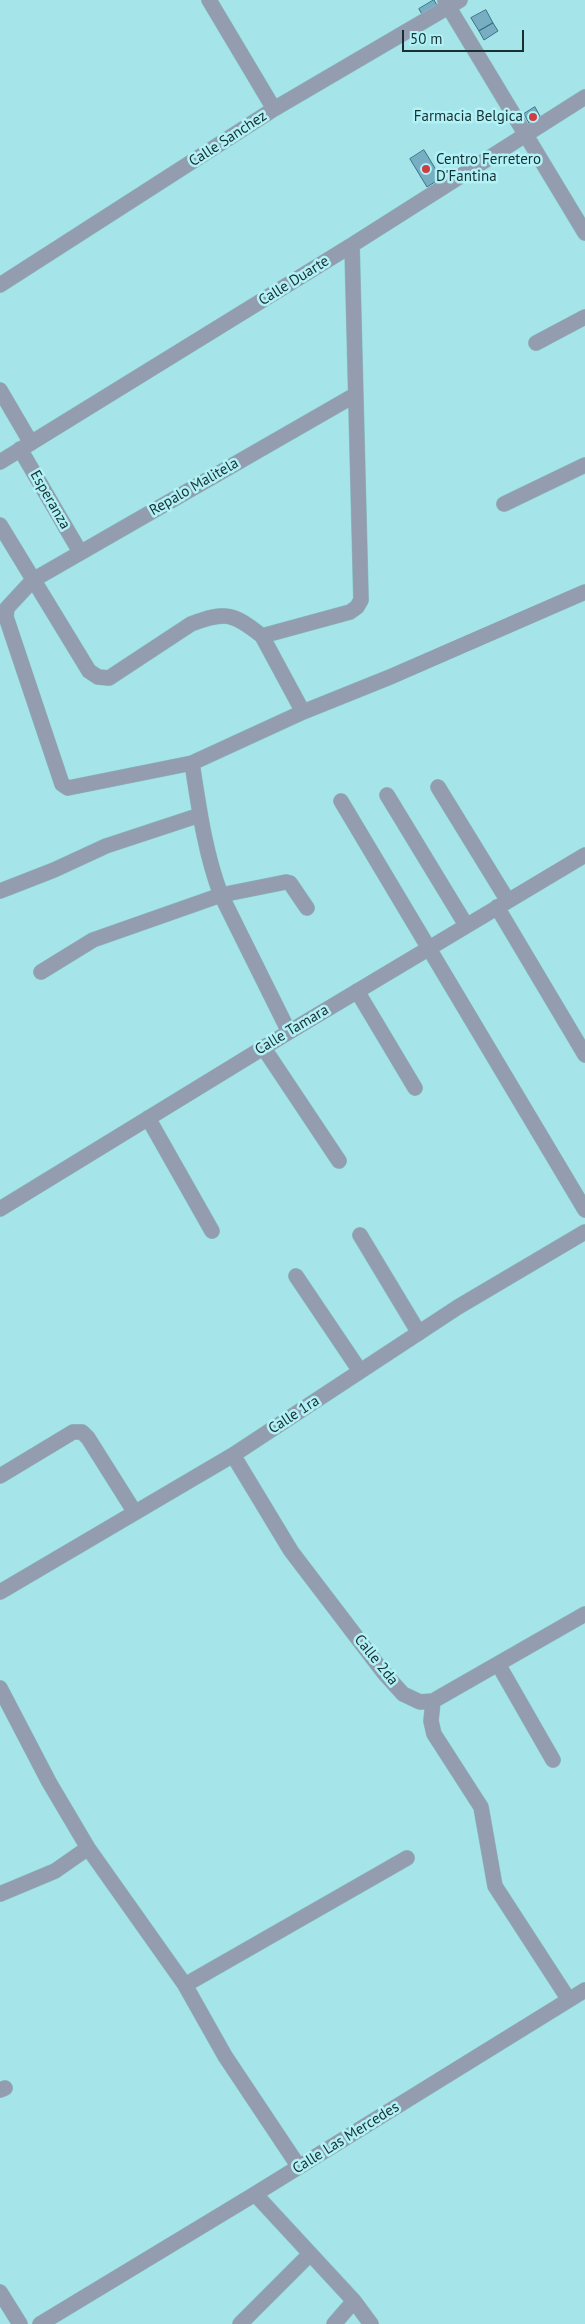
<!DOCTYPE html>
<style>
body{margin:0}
#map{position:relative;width:585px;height:2324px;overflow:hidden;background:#a5e5ea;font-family:"PT Sans",sans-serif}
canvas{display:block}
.scale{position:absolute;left:402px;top:30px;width:122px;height:22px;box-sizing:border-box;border:2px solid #173133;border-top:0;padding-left:6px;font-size:15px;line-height:18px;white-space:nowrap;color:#173133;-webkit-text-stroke:4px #b2f2f7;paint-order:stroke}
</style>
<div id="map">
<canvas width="585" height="2324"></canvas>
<div class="scale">50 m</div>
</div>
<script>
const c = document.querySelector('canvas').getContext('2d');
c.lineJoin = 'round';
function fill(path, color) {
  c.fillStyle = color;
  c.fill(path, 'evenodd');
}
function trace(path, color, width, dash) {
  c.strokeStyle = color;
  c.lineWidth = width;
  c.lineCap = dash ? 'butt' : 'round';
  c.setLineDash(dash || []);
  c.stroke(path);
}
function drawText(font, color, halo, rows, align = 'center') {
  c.font = font + ' "PT Sans",sans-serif';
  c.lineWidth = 5;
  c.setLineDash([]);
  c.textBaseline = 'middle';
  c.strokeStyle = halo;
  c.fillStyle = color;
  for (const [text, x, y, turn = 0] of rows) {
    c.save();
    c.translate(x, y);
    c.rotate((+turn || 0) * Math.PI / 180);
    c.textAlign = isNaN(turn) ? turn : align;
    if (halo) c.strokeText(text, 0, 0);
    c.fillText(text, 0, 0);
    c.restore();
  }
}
const building = new Path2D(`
 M434,0L440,11L425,20L419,9Z
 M486,10L493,23L479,31L471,18Z
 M493,23L498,31L484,40L479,31Z
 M535,107L542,120L531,127L524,114Z
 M424,150L441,178L427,187L410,159Z`);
fill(building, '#77aec2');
trace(building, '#3c7284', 1);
const minor = new Path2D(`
 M209,0L274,109
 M445,1L585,233
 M0,285L274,109L460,0
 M536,343L585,317
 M0,390L31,443
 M355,395L33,580L7,608L6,617L62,784L68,788L192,763L303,712L390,677L585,592
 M20,449L80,552
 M0,462L352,245L585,97
 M504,504L585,465
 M0,525L89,671L98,677L109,678L191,624C226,611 233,613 262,636L350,612L357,607L361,600L352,245
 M262,636L303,712
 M192,763C199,808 205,853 221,895L289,1032
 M438,787L508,901
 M387,795L466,925
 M341,801L585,1210
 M0,891L54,870L106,846L200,815
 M497,907L585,1055
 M41,972L93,940L221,895L286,882L290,883L307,908
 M357,991L415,1088
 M263,1047L339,1161
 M148,1118L212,1231
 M0,1209L289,1032L585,855
 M360,1235L419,1333
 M296,1276L360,1371
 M233,1455L291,1551L384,1673L403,1694L420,1702L433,1701L585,1614
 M0,1476L73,1432H82L88,1438L134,1511
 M0,1592L233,1455L458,1307L585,1232
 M498,1664L553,1760
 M0,1688L49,1782L88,1848L185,1985L225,2056L299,2167
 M433,1701L431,1721L434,1734L481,1807L495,1886L569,2000
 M0,1894L55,1871L88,1848
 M185,1985L407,1858
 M0,2090L5,2088
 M0,2292L20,2324
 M40,2324L255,2194
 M240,2324L310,2254
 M334,2324L354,2301
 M371,2324L354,2301L255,2194L585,1990`);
trace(minor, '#89c1c5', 16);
trace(minor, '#939daf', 15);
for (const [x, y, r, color] of [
 [533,117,5,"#cd3d44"],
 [426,169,5,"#cd3d44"]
]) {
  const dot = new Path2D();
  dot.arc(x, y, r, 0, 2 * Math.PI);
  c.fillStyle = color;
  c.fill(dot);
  trace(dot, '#b2f2f7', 2);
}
drawText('15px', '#173133', '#b2f2f7', [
 ["Farmacia Belgica",523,117],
 ["Centro Ferretero",436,160,"left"],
 ["D'Fantina",436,177,"left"]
], 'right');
drawText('15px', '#173133', '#b2f2f7', [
 ["Calle Sanchez",228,139,-33],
 ["Calle Duarte",294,281,-32],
 ["Repalo Malitela",194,487,-30],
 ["Esperanza",50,500,60],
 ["Calle Tamara",292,1030,-31],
 ["Calle 1ra",294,1415,-33],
 ["Calle 2da",376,1660,51],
 ["Calle Las Mercedes",346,2138,-32]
]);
</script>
